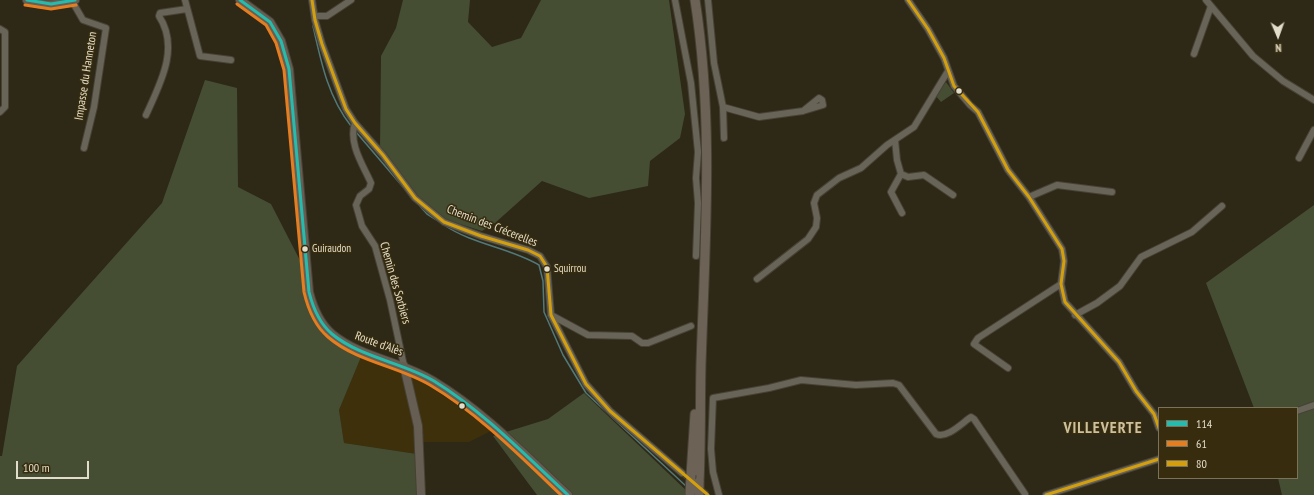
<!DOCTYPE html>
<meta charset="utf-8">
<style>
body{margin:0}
#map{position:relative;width:1314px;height:495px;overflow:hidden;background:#2e2817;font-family:"PT Sans Narrow",sans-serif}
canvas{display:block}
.legend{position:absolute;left:1158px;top:407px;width:140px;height:72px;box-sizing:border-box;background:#372c0e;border:1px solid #7b7259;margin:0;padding:5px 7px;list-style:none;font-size:12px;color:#e2dcca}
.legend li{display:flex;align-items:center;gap:8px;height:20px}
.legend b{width:20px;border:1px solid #7b7259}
.north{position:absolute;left:1258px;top:16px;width:40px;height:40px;-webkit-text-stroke:3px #372c0e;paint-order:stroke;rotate:178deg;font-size:11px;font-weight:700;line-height:16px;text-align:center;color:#e2dcca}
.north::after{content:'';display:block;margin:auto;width:14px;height:18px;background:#e2dcca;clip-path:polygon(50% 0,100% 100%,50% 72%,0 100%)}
.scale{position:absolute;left:16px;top:461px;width:73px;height:18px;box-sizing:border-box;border:2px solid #e2dcca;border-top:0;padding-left:5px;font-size:12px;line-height:14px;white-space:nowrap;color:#e2dcca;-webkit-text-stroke:3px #372c0e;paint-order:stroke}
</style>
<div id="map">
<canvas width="1314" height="495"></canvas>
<ul class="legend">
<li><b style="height:5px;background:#25bcad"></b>114</li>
<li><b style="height:5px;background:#e57e20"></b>61</li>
<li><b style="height:5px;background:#d49f0c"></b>80</li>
</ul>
<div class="north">N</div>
<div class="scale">100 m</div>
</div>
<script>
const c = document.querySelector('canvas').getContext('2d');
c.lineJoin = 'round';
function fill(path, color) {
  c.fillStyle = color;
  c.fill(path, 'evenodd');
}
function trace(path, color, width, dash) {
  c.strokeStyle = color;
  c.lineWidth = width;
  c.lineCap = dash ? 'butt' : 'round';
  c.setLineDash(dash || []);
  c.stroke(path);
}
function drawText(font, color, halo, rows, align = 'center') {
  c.font = font + ' "PT Sans Narrow",sans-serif';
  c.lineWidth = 3;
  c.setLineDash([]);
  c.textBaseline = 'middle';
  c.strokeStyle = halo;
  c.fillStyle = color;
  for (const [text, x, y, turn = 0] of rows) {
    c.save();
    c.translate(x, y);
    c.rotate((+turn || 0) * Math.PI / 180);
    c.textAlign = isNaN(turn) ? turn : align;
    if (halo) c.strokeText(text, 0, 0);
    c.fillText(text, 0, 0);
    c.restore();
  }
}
fill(new Path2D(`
 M361,357L416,378L456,404L491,431L469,442H421L417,454L344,443L339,410Z`), '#3d300b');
fill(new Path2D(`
 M403,0H470L468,22L492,47L521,38L541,0H669L685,114L680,138L650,161L648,186L589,198L542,181L495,223L482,231L447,220L416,196L380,148L381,56L396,28Z
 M205,80L237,88L238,187L271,204L306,272L304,296L322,333L361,357L339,410L344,443L417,454V495H0V456H2L17,366L162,203Z
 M946,82L954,93L941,102L935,95Z
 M1314,205V495H1282L1278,478H1297V408H1254L1206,283Z
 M584,393L691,495H537L493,436L548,419Z`), '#454e33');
trace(new Path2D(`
 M313,26C321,62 328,97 351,126
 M356,132L409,194
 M418,204L427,214L440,222
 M444,225C474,245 508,247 539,265L543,281L544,312L563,355L586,393L687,487`), '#51797a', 1.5);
trace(new Path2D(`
 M682,473L708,495`), '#494332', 6, [6, 3]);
const street = new Path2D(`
 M185,0L200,56L231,60
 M312,0L315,20L322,44L346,109L355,123L383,155L415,198L444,222L481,236L528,250L540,256L547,267L551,315L586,384L610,411L682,473
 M675,0L691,83L698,152L696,178L698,203L696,256
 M708,0L714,63L723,107L759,117L803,111L823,105L822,100L819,98L803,111
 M908,0L928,29L944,58L954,86L970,105L978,112L1008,170L1029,197L1062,249L1064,261L1061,284L1065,302L1119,362L1136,391L1154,414L1159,428
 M1206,0L1253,56L1283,81L1314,100
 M72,1L83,20L106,28L94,107L84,148
 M315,16H327L351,0
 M0,29L5,32V107L0,112
 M1194,54L1211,6
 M723,107L724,138
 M146,115C160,84 180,48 159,16L160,13L187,9
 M355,123C348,143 363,165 371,183L369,189L360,196L356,205L362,226L375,246L390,300L404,366
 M895,140L897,160L901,174L908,177L924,175L953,195
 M1299,158L1314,130
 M901,174L891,192L902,213
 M1029,197L1057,185L1112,192
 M757,279L808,239L816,227L817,218L814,203L817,195L839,178L861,168L887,145L914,127L948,71
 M551,315L588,335L632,336L642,343H648L691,326
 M1075,315L1097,303L1120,286L1141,257L1192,232L1222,206
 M1008,368L974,344L978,338L1061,284
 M1297,411L1314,405
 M719,495L713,472L711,449L713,398L769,388L801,380L856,385L893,383L899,385L936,434C947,439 962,423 971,417L974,419L1025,494
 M1046,495L1159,459`);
const secondary = new Path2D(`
 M27,0C44,7 58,5 75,0
 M240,0L270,22L281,41L289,69L309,292C313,308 319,323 332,334C361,358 401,361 433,381C483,411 525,455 568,495
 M404,366L418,426L421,495`);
const primary = new Path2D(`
 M695,0C714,121 705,242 701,364C700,403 701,443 699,482
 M691,475L695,414`);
trace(street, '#474235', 8);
trace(secondary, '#474235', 10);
trace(primary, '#474235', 11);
trace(street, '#696458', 6);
trace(secondary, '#665e52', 8);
trace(primary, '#6d6256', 9);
const primaryBridge = new Path2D(`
 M699,482V495
 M690,493L691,475`);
trace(primaryBridge, '#474235', 11, []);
trace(primaryBridge, '#6d6256', 9);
trace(new Path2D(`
 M27,0L51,4L75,0
 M240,0L270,22L281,41L289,69L309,292C313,308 319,323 332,334C361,358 402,362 434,381C484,412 525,455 568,495`), '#25bcad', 3);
trace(new Path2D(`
 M237,4L266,25L276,43L284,70L304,292C308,309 315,326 328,337C357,362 398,366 430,385C479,414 520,456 561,495
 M25,5L51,9L76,5`), '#e57e20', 3);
trace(new Path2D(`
 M312,0L315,20L322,44L346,109L355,123L383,155L415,198L444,222L481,236L528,250L540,256L547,267L551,315L586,384L610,411L708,495
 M908,0L928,29L944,58L954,86L978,112L1008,170L1029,197L1062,249L1064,261L1061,284L1065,302L1119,362L1136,391L1154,414L1159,428
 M1046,495L1159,459`), '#d49f0c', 3);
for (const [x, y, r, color] of [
 [959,91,3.5,"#e2dcca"],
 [305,249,3.5,"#e2dcca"],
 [547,269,3.5,"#e2dcca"],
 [462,406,3.5,"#e2dcca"]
]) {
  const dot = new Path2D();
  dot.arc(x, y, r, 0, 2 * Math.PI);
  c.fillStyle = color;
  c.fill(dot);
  trace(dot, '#372c0e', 1.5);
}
drawText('11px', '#e2dcca', '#372c0e', [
 ["Guiraudon",312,249],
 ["Squirrou",554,269]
], 'left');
drawText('12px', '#e2dcca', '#372c0e', [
 ["Impasse du Hanneton",86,76,-81],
 ["Chemin des Crécerelles",492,226,21],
 ["Chemin des Sorbiers",395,283,74],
 ["Route d'Alès",379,344,20]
]);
c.letterSpacing = '1px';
drawText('bold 16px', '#cdc09e', '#372c0e', [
 ["VILLEVERTE",1103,428]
]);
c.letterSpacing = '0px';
</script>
